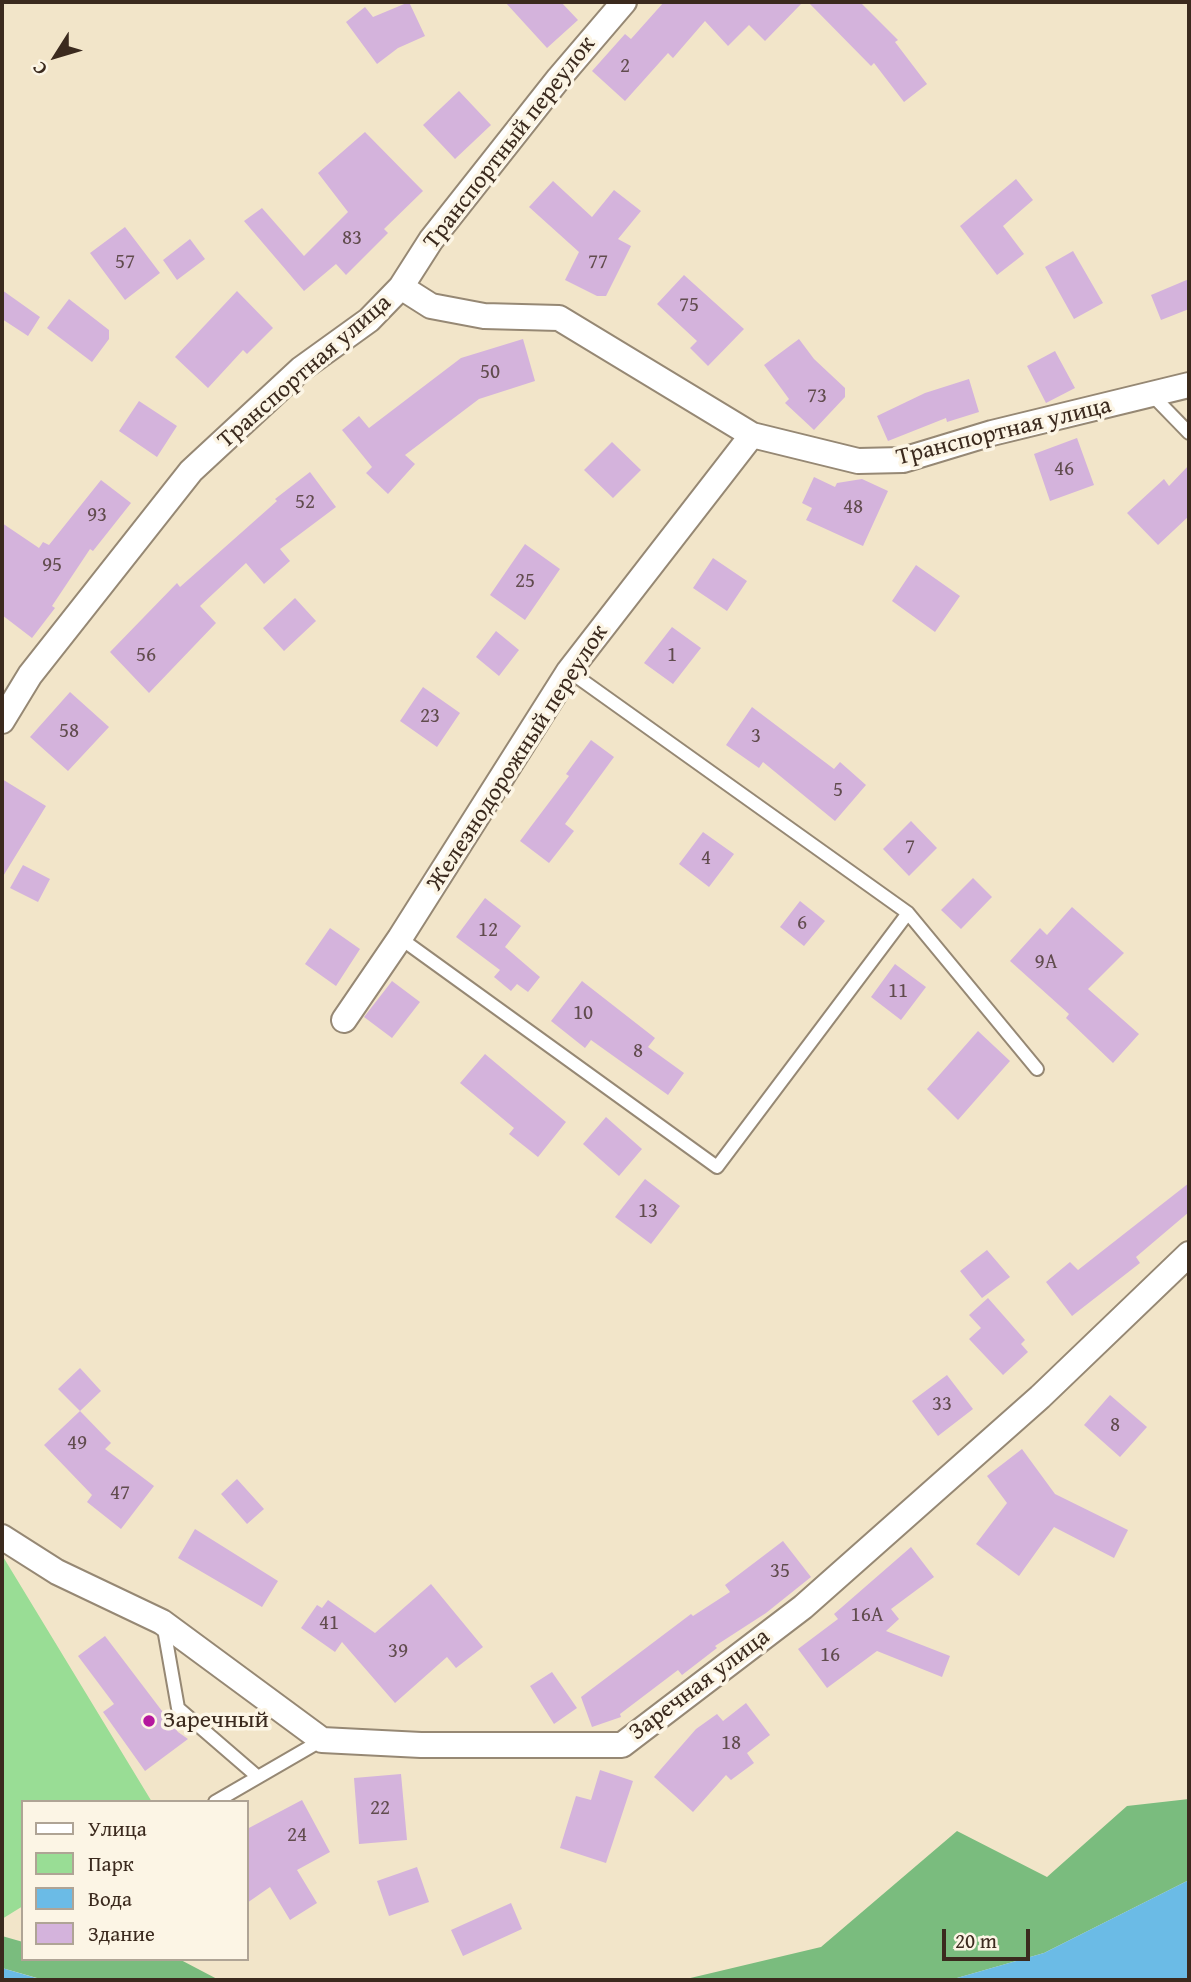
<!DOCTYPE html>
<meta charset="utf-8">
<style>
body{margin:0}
#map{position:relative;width:1191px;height:1982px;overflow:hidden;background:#f2e5c9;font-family:"Gentium Book Plus",serif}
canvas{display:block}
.frame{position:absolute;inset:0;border:4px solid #3b2a1e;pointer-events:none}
.legend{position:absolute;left:21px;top:1800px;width:228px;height:161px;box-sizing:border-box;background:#fcf5e5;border:2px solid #afa495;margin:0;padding:9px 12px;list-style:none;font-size:21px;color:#3b2a1e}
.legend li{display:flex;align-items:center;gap:14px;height:35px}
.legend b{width:35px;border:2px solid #afa495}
.north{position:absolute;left:21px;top:21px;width:70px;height:70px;-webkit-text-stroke:5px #fcf5e5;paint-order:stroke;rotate:233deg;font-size:19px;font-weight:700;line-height:28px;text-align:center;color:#3b2a1e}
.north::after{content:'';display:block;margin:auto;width:24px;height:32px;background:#3b2a1e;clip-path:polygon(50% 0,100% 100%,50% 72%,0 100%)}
.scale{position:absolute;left:942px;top:1929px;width:88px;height:32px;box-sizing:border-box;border:4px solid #3b2a1e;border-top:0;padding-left:9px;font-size:21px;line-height:24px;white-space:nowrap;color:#3b2a1e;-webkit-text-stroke:5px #fcf5e5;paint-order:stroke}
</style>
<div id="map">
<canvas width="1191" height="1982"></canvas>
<div class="frame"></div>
<ul class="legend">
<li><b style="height:9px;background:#fff"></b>Улица</li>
<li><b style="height:19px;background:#99dd95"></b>Парк</li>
<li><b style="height:19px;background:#6bbbe6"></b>Вода</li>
<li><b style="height:19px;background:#d4b3dc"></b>Здание</li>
</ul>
<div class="north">С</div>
<div class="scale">20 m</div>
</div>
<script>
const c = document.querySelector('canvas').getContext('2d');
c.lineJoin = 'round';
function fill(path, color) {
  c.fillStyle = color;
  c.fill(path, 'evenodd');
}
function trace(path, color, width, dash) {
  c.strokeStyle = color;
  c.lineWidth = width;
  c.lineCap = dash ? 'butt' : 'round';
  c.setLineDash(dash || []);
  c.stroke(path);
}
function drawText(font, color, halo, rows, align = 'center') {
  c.font = font + ' "Gentium Book Plus",serif';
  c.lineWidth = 7;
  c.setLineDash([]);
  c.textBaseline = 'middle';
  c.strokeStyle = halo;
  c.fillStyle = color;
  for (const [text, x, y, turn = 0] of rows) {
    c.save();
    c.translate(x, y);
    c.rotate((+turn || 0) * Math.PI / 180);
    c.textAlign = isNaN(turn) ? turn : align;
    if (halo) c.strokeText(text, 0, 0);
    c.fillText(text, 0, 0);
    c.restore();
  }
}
fill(new Path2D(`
 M2,1555L152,1802H23V1906L2,1919Z`), '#99dd95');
fill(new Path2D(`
 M1189,1799V1880L1044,1953L950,1980H682L821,1947L957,1831L1047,1877L1127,1806Z
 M2,1936L23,1942V1959H179L219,1980H44L2,1968Z`), '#7abc7e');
fill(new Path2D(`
 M1189,1880V1980H950L1044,1953Z
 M2,1968L43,1980H44H2Z`), '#6bbbe6');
fill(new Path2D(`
 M409,2L425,36L398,48L377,64L346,22L365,7L373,17Z
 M505,2H561L578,20L547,48Z
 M664,2H803L765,41L749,25L728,46L705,21L673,58L668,53L625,101L592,71L625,34L631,39Z
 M808,2H860L898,40L895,42L927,84L904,102L874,63L871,66Z
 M459,91L491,125L455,159L423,125Z
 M365,132L423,191L384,229L388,233L346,275L336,264L304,291L244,221L262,208L304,256L348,212L318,173Z
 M1016,179L1033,200L1003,226L1024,254L997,275L960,226Z
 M553,181L592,217L614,190L641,211L618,239L631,246L606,296H597L565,280L579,252L529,207Z
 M125,227L160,273L125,300L90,253Z
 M190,239L205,259L177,280L163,260Z
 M1073,251L1103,303L1074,319L1045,267Z
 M684,275L744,329L708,366L690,348L697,341L657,304Z
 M1189,279V309L1161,320L1151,295Z
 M2,290L40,317L28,336L2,319Z
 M237,291L273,328L247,354L243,350L208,388L175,357Z
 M69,299L109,330V339L92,362L47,328Z
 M523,339L535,381L479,399L405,455L415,464L388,494L366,473L372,467L342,430L359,416L369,428L461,358Z
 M799,339L814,359L845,388V397L814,430L785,403L789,399L764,365Z
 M1055,351L1075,388L1046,403L1027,366Z
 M969,379L979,412L947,422L946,418L888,441L877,416L925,393Z
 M139,401L177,426L157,457L119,431Z
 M1077,438L1094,485L1050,501L1034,454Z
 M612,442L641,470L613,498L584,470Z
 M1189,465V516L1158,545L1127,513L1164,479L1169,486Z
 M310,472L336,507L280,549L290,561L264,584L246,563L200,606L216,623L149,693L110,652L177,583L180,587L277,501L275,499Z
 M814,477L835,487L837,483L862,479L888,491L863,546L806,520L812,508L802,503Z
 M101,480L131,503L93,551L90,549L52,606L55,608L32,638L2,615V523L39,548L43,542L49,545Z
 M525,544L560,569L525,620L490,595Z
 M713,558L747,581L727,611L693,588Z
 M916,565L960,596L935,632L892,601Z
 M295,598L316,621L284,651L263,628Z
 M672,627L701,648L673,684L644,663Z
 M496,631L519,650L499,676L476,657Z
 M423,687L460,713L437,747L400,721Z
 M70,692L109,727L68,771L30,737Z
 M752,707L834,769L840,762L866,785L835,821L763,762L759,768L726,745Z
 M591,740L614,757L565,824L574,831L549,863L520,841L569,776L566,774Z
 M2,779L46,806L2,878Z
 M911,821L937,848L909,876L883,849Z
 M703,832L734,854L709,887L679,864Z
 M23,865L50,879L38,902L10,888Z
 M973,878L992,897L961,929L941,910Z
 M485,898L521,926L505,947L540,977L528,992L517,984L511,991L494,977L500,970L456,937Z
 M800,901L825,921L804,946L780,927Z
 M1072,907L1124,953L1088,989L1139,1034L1113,1063L1066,1018L1069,1014L1010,961L1040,928L1047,935Z
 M330,928L360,949L336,986L305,964Z
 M895,964L926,987L901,1020L871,997Z
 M392,981L420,1002L392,1038L364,1017Z
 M582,981L655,1038L648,1047L684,1073L668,1095L591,1040L585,1048L551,1021Z
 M978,1031L1010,1061L958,1120L927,1089Z
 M485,1054L566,1122L538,1157L509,1134L514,1128L460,1083Z
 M606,1117L642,1149L619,1176L583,1144Z
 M645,1179L680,1206L651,1244L615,1217Z
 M1189,1183V1212L1136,1257L1140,1263L1072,1316L1046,1282L1070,1262L1078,1270Z
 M987,1250L1010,1277L982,1298L960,1271Z
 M988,1298L1025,1340L1021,1344L1028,1352L1003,1375L969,1339L981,1328L969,1315Z
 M80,1368L101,1391L80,1411L58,1389Z
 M947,1375L973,1409L938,1436L912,1401Z
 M1110,1395L1147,1427L1120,1457L1084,1425Z
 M80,1411L111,1443L105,1449L154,1486L121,1529L87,1502L92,1495L44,1445Z
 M1022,1449L1055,1494L1128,1530L1114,1558L1054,1527L1019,1576L976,1544L1007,1503L987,1476Z
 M237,1479L264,1509L247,1524L221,1494Z
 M195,1529L278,1581L262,1607L178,1558Z
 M783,1541L811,1577L766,1613L715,1646L717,1648L682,1675L678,1670L620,1714L621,1717L592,1727L581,1697L691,1614L693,1616L730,1592L725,1585Z
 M911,1547L934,1577L891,1609L899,1619L886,1631L950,1656L942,1677L877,1651L827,1688L798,1649L838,1619L834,1614Z
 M431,1584L483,1647L456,1668L447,1657L395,1703L342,1642L335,1652L301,1628L317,1605L322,1608L328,1600L375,1633Z
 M105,1636L178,1732L188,1739L145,1771L103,1712L114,1704L78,1656Z
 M552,1672L577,1708L554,1724L530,1686Z
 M746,1703L770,1735L747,1753L754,1763L731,1780L726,1775L693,1812L654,1777L696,1729L717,1714L723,1721Z
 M600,1770L633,1781L606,1863L560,1848L576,1796L591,1800Z
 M401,1774L407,1840L359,1844L354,1778Z
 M302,1800L330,1852L297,1870L317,1903L290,1920L270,1887L247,1903V1829Z
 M417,1867L429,1902L389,1916L377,1881Z
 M511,1903L522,1929L463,1956L451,1930Z`), '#d4b3dc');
const lane = new Path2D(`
 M1153,396L1189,433
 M569,671L908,913L1037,1069
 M400,938L717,1167L908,913
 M163,1623L178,1708L258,1777
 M215,1802L322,1740`);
const street = new Path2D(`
 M401,287L431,306L484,316L559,318L752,435L858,461L903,460L992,433L1189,385
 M2,721L30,675L191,471L301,369L369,320L401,287L431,240L559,78L624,2
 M344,1020L400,938L569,671L752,435
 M2,1537L57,1572L162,1622L322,1740L421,1745H622L803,1607L1040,1397L1189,1254`);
trace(lane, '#968874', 16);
trace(street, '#968874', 28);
trace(lane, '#fff', 12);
trace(street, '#fff', 24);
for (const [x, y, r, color] of [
 [149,1721,7,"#b5179e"]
]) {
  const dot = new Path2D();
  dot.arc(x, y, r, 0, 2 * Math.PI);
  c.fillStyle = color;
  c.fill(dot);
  trace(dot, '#fcf5e5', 2.5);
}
drawText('21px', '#614c4e', null, [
 ["2",625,67],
 ["83",352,239],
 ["57",125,263],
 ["77",598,263],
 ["75",689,306],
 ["50",490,373],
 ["73",817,397],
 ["46",1064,470],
 ["52",305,503],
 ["48",853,508],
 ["93",97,516],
 ["95",52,566],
 ["25",525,582],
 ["56",146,656],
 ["1",672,656],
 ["23",430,717],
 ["58",69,732],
 ["3",756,737],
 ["5",838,791],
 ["7",910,848],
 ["4",706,859],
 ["6",802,924],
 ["12",488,931],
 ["9А",1046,963],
 ["11",898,992],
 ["10",583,1014],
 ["8",638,1052],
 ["13",648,1212],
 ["33",942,1405],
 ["8",1115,1426],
 ["49",77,1444],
 ["47",120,1494],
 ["35",780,1572],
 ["16А",867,1616],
 ["41",329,1624],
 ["39",398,1652],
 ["16",830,1656],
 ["18",731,1744],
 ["22",380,1809],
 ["24",297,1836]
]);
drawText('24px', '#3b2a1e', '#fcf5e5', [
 ["Транспортный переулок",510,143,-52],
 ["Транспортная улица",305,372,-41],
 ["Транспортная улица",1004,432,-14],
 ["Железнодорожный переулок",518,758,-57],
 ["Заречная улица",700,1685,-37]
]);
drawText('24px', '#3b2a1e', '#fcf5e5', [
 ["Заречный",163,1721]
], 'left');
</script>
